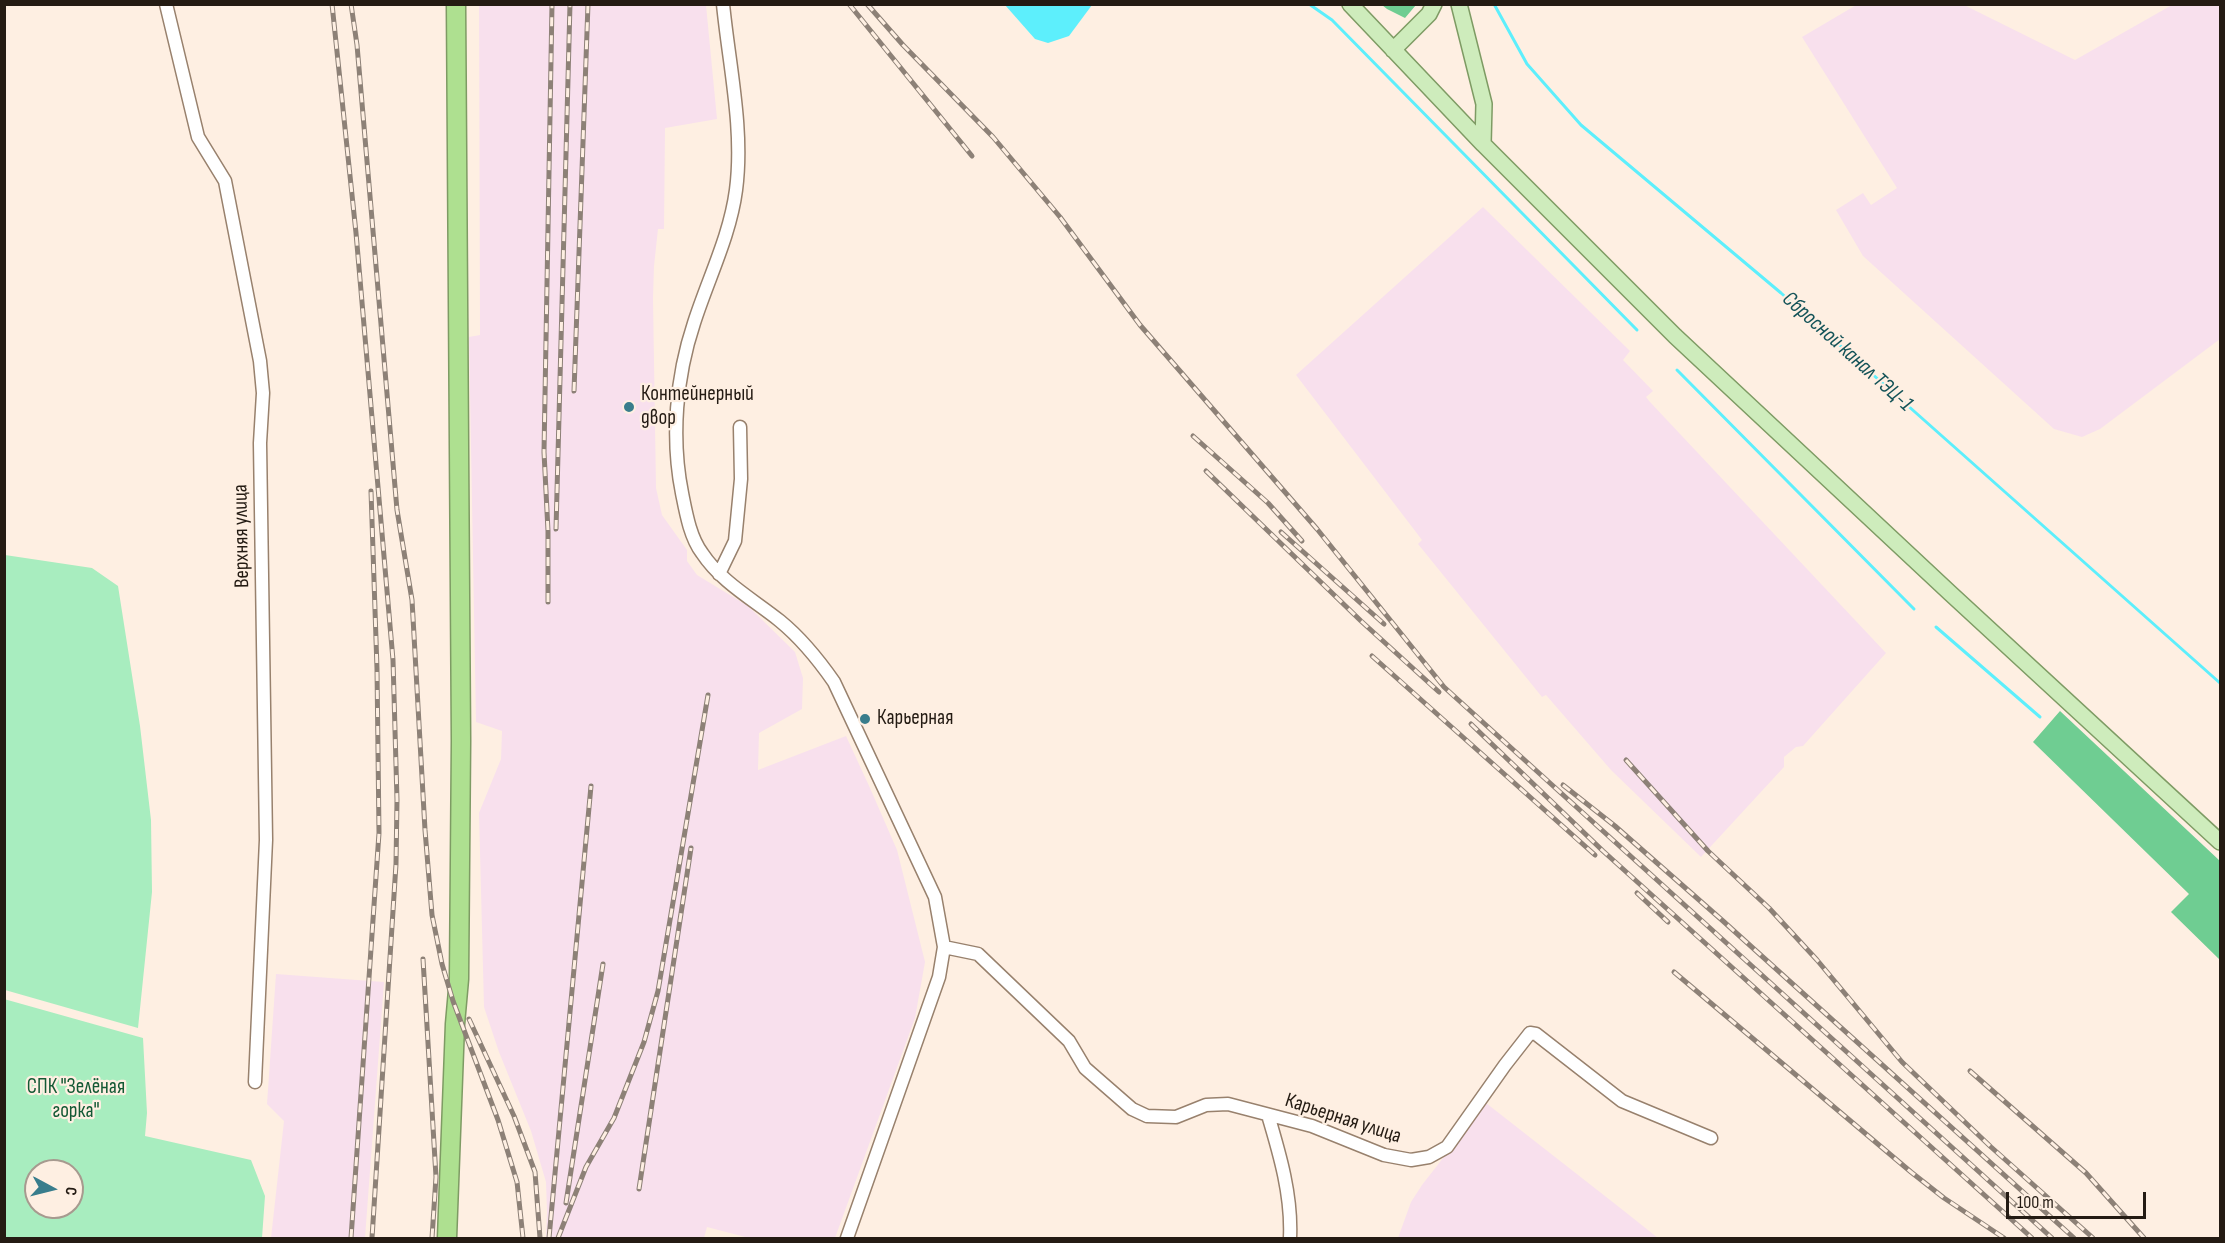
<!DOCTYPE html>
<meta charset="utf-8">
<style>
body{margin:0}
#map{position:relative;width:2225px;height:1243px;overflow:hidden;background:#feefe2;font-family:"Sofia Sans Condensed",sans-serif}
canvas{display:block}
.frame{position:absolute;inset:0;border:6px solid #241b13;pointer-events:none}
.north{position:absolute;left:24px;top:1159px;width:60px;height:60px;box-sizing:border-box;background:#feefe2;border:2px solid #a79a8f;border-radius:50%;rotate:97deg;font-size:16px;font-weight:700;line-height:24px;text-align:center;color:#241b13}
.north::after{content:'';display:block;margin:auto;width:21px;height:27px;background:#397d8c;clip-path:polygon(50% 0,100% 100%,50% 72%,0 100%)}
.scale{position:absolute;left:2006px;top:1192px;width:140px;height:27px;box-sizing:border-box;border:3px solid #241b13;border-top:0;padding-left:8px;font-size:18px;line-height:21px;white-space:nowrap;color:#241b13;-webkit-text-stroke:4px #feefe2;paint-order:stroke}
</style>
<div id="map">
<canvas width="2225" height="1243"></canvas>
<div class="frame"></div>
<div class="north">С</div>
<div class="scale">100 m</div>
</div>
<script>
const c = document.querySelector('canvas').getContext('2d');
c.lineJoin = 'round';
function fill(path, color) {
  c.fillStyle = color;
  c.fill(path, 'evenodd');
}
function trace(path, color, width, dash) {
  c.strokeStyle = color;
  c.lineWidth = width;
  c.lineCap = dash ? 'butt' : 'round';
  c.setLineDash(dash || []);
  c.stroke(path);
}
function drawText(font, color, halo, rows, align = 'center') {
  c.font = font + ' "Sofia Sans Condensed",sans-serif';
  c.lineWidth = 4.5;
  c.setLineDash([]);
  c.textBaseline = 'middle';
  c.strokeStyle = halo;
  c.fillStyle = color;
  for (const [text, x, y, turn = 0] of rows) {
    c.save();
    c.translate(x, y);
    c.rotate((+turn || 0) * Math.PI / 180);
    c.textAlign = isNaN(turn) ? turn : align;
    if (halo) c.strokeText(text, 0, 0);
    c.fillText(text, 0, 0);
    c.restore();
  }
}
fill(new Path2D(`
 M1858,4L1964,5L2075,60L2172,5H2220V339L2100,429L2082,437L2054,429L1863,256L1836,210L1863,193L1871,205L1897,188L1802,37Z
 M479,5H706L717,119L665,128L664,229H658L654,266L653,298L656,488L662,515L687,550V561L697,575L748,606L795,652L803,678L802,709L759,733L758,770L846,736L870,788L897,850L925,962L915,1018L835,1238H749L707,1227L704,1238H546L547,1212L546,1182L531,1131L499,1052L484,1007L479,813L501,759L502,731L476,722L469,337L480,335Z
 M1483,207L1630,351L1623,360L1653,391L1646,397L1650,402L1886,653L1803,746L1796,747L1784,757V767L1701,857L1611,770L1546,695L1542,697L1418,544L1422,540L1296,375Z
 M276,974L384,982L365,1238H271L284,1121L267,1104Z
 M1486,1103L1619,1207L1658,1238H1398L1411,1202L1422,1185Z`), '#f8e0ed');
fill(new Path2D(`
 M5,555L92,568L118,586L140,726L151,820L152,892L138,1028L5,990Z
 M4,999L143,1038L147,1113L145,1136L251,1160L265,1196L262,1238H5ZM36,1171H72V1207H36Z`), '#a8edbf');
fill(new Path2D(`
 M1382,5H1416L1405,18L1387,9Z
 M2060,711L2220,861V960L2171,912L2189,894L2033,742Z`), '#6fcd92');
fill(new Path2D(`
 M1005,5H1092L1069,36L1048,43L1035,39Z`), '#5deffc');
trace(new Path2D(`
 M1309,4L1332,20L1637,330
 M1494,4L1527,64L1581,125L1781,293L2220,683
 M1677,370L1914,609
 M1936,627L2040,717`), '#5deffc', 3);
const minor = new Path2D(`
 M166,4L198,137L225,181L260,361L263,393L260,443L266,840L255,1082
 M723,4C729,65 744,129 736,190C730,236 708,279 694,323C676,377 671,438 682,493C686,513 690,537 702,553C721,582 754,600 780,621C802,639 818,659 834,682L935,897L944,947L939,977L847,1238
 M719,574L735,541L741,479L740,427
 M944,947L978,954L1069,1041L1085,1068L1132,1109L1147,1116L1176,1117L1206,1105L1228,1104L1312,1126L1384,1155L1411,1160L1429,1157L1447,1147L1505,1065L1530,1033L1536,1034L1622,1101L1711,1138
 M1268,1115C1280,1155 1292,1196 1290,1238`);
const major = new Path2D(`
 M1350,4L1483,144L1675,336L1950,593L2220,842
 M1459,4L1484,104L1483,144
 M1393,50L1429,14L1434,4`);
const highway = new Path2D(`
 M447,1238L455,1024L459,979L461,741L456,4`);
trace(minor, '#98816d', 15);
trace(major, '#7e9b64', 18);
trace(highway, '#7e9b64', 21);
trace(minor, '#fff', 12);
trace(major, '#ceecbc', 15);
trace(highway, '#aee090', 18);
const rail = new Path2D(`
 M332,4L356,233L393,660L397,800L396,864L372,1238
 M351,4L357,45L397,510L412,600L425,830L432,915L442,964L453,1001L498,1120L517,1182L523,1238
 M849,4L972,156
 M867,4L903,45L993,137L1060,217L1140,325L1317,529L1444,687L2052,1238
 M574,391L588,4
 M1193,436L1268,503L1302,541
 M1206,471L1361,621L1439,692
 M556,529L570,4
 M1281,532L1384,624
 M548,602V531L544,452L552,4
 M1372,656L1595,855
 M1471,724L1603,851L2032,1238
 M1626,760L1708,851L1769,908L1817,960L1902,1062L1991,1147L2093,1238
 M1563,785L1615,826L1723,921L2074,1238
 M1637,893L1668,922
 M423,959L436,1177L432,1238
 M1674,972L1911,1172L1944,1198L2004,1238
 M469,1019L514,1116L535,1172L540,1238
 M1970,1071L2086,1173L2144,1238
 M639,1189L691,848
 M566,1203L603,964
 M351,1238L379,833L377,669L371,491
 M549,1238L591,786
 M558,1238L586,1167L614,1118L644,1042L658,991L708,695`);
trace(rail, '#8d8177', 5);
trace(rail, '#feefe2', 3, [9]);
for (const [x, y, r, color] of [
 [629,407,6,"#397d8c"],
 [865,719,6,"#397d8c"]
]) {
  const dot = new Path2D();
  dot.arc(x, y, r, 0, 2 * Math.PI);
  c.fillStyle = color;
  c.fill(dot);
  trace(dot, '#feefe2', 2);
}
drawText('21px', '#241b13', '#feefe2', [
 ["Контейнерный",641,395],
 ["двор",641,419],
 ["Карьерная",877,719]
], 'left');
drawText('21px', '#241b13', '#feefe2', [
 ["Верхняя улица",242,536,-91],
 ["Карьерная улица",1343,1119,18]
]);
drawText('21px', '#135934', '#feefe2', [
 ["СПК \"Зелёная",76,1088],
 ["горка\"",76,1112]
]);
drawText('italic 22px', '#145358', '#feefe2', [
 ["Сбросной канал ТЭЦ-1",1847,352,42]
]);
</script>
